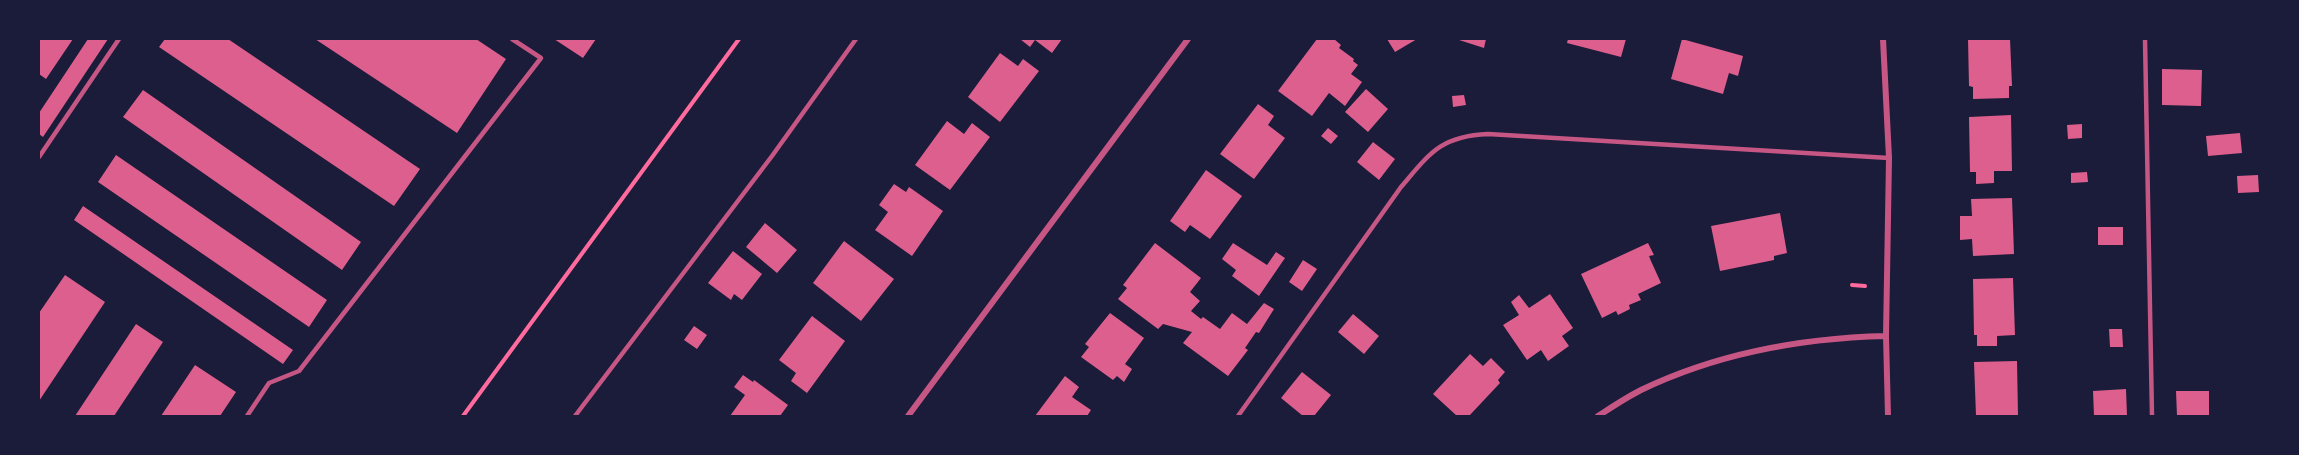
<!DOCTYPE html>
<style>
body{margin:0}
#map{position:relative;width:2299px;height:455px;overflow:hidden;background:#1b1b3a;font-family:Ubuntu,sans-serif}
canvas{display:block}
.frame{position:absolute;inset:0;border:40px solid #1b1b3a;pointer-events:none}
</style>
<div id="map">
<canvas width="2299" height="455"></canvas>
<div class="frame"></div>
</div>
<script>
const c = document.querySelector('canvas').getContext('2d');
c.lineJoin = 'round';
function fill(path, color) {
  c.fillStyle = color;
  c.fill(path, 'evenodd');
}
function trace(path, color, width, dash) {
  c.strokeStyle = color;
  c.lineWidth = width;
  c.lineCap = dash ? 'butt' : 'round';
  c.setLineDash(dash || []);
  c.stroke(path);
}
fill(new Path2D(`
 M39,39H73L46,79L39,74Z
 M88,39H108L43,137L39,134V113Z
 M165,39H228L420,169L394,206L159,47Z
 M315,39H476L506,59L457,133Z
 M554,39H596L583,58Z
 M1020,39H1062L1052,53L1035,40L1030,47Z
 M1317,39H1334L1341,45L1339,48L1354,59L1353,61L1358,65L1351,74L1362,82L1345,106L1329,93L1312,116L1278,91Z
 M1387,39H1417L1395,52Z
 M1456,39H1486L1484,48Z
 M1568,39H1626L1621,57L1567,43Z
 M1682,39L1743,56L1738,76L1729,73L1723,94L1671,79Z
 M1968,39H2010L2012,86H2009V98L1973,99V87L1969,86Z
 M1000,53L1018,66L1023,59L1039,71L1000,122L968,97Z
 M2162,69L2202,70L2201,106L2162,105Z
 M1366,89L1388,109L1368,132L1345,112Z
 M143,90L361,242L342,270L123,117Z
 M1464,95L1466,105L1453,107L1452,96Z
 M1258,104L1274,116L1268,125L1285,138L1254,179L1220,154Z
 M2011,115L2012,171H1994V183L1976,184V172H1970L1969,117Z
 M947,121L964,134L972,123L990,137L950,190L915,165Z
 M2082,124V138L2068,139L2067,125Z
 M1328,128L1338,136L1331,144L1321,136Z
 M2240,133L2242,153L2208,156L2206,136Z
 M1373,142L1395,159L1379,180L1357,162Z
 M116,155L327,300L309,327L98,182Z
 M1206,170L1242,196L1210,239L1190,225L1185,232L1170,221Z
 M2087,172L2088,182L2071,183V173Z
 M2258,175L2259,192L2238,193L2237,176Z
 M894,184L906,192L909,187L943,211L912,256L875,230L888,212L879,205Z
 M2012,198L2014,254L1973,256L1972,239L1960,240V216H1972L1971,199Z
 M83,206L293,350L283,364L74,220Z
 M1780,213L1787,253L1774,256V260L1720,271L1711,226Z
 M765,223L797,250L777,273L746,247Z
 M2098,227H2123V245H2098Z
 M844,241L894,279L861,321L813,283Z
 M1155,243L1201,278L1190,292L1200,301L1191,311L1201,319L1203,317L1220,329L1232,313L1247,324L1264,303L1274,309L1259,333L1256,332L1245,348L1248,350L1228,376L1183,343L1192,332L1163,324L1158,329L1118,299L1127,288L1123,285Z
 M1233,243L1267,265L1276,252L1285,258L1259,296L1232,276L1236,270L1222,259Z
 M1648,243L1654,255L1649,256L1651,261L1661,283L1638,294L1641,300L1629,305L1630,309L1618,315L1616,311L1602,318L1581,274Z
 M733,251L762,274L742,300L734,294L731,300L708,283Z
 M1303,260L1317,269L1302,291L1289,282Z
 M65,275L105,302L39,401V313Z
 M2013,278L2015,335L1997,336V346H1977V335H1974L1973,279Z
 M1550,294L1573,328L1562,336L1569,346L1548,361L1541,350L1527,360L1503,325L1519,315L1511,302L1519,295L1529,308Z
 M1110,313L1144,338L1125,364L1132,369L1124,382L1117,376L1113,380L1081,357L1089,347L1085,344Z
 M1353,314L1379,336L1364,354L1338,332Z
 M812,316L845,341L807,393L791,381L796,373L779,360Z
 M136,324L163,342L114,416H75Z
 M694,326L707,335L697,349L684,340Z
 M2109,329H2122L2123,347H2110Z
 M1470,354L1483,366L1491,358L1505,372L1498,380L1500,383L1469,416H1457L1433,394Z
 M2017,361L2018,416H1976L1974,362Z
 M195,365L236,392L220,416H161Z
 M1302,372L1331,395L1314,416H1303L1281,398Z
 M743,375L753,382L754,380L788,405L780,416H730L745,395L734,387Z
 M1065,376L1079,387L1072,397L1091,410L1087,416H1035Z
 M2126,389L2127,416H2094L2093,391Z
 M2176,391H2209V416H2177Z`), '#dd5f8e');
trace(new Path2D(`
 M1852,285L1865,286
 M463,416L739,39`), '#ff6b9d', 4);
trace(new Path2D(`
 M2145,39L2152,416
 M39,157L119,39
 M247,416L269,383L299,371L541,58L512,39
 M575,416L772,156L856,39
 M1238,416L1401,187C1430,153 1441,136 1488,134L1889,158`), '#c65784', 4.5);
trace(new Path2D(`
 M1883,39L1889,158L1886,336L1888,416
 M908,416L1188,39
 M1598,416C1612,407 1627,397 1641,390C1718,353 1803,338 1886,336`), '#c65784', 6);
</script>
